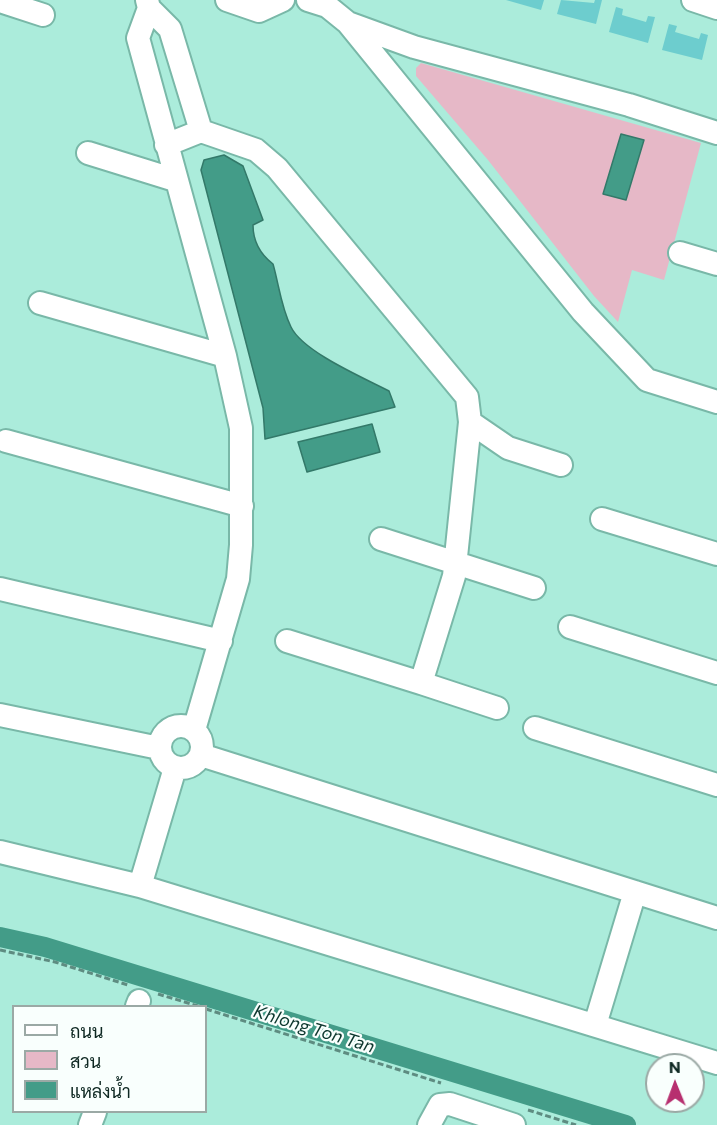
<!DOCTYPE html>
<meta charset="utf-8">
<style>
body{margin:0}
#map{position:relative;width:717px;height:1125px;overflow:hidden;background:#abecdb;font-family:Commissioner,Sarabun,sans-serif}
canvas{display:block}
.legend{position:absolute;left:12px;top:1005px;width:195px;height:108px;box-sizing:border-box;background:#f9fffd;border:2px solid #9ba9a5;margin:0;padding:8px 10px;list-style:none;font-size:18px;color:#0e2822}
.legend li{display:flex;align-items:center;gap:12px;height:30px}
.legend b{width:30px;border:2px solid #9ba9a5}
.north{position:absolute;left:645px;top:1053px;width:60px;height:60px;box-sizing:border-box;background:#f9fffd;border:2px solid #9ba9a5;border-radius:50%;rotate:359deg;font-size:16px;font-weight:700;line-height:24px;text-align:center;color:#0e2822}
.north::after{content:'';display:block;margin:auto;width:21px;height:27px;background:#b72f6f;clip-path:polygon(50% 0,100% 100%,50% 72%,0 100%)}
</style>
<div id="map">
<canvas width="717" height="1125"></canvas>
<ul class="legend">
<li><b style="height:8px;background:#fff"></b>ถนน</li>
<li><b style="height:16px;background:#e6b8c7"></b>สวน</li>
<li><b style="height:16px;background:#439c88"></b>แหล่งน้ำ</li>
</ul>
<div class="north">N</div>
</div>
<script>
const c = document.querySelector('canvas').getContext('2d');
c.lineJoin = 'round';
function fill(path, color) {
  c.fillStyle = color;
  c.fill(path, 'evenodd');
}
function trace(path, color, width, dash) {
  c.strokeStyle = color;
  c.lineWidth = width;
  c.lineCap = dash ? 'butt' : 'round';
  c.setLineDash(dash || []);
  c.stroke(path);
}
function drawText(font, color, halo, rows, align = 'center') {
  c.font = font + ' Commissioner,sans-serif';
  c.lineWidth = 4.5;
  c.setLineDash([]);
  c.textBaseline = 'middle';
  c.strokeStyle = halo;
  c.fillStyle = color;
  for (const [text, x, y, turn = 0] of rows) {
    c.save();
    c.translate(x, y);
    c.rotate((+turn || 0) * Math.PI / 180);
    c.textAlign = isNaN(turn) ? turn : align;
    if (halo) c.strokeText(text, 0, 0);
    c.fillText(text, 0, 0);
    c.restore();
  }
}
fill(new Path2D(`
 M421,63L701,143L664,280L632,270L618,322L594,296L488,160L416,76V68Z`), '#e6b8c7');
const water = new Path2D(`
 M621,134L644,140L626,200L603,194Z
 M224,155L243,166L263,220L253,225C253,242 260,254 273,264C279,285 281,307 291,327C303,352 364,378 389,391L395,407L265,439L263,408L201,170L204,160Z
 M372,424L380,452L307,472L298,442Z`);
fill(water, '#439c88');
trace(water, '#337969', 1.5);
trace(new Path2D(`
 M0,937L45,947L626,1125`), '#439c88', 20);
fill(new Path2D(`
 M506,0H544L541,10Z
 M561,0L594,3L595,0H602L596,24L557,14Z
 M616,7L623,9L622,15L646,22L648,16L655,17L648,43L609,32Z
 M669,24L677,26L675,32L699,39L701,33L708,35L702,60L662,50Z`), '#6dcdce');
const minor = new Path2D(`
 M147,0L149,8L170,29L201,131
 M227,0L259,11L283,0
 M308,0L327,6L348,23L414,47L629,105L717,133
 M693,0L717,8
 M0,1L43,15
 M149,8L138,38L225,356L241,428V545L238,579L194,730
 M348,23L583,312L647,380L717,402
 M166,145L201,131L256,150L277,168L467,397L470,422L454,576L421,683L287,641
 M88,153L175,180
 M680,253L717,264
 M40,303L225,356
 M470,422L508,448L561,465
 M6,441L242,506
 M602,519L717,554
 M381,539L534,588
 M0,589L221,641
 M570,627L717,673
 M421,683L497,708
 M0,715L159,748
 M160 747a21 21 0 1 1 42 0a21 21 0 1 1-42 0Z
 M535,728L717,785
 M201,755L717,918
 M0,852L140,886L717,1063
 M140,886L175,768
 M137,1006L139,1001
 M595,1025L635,892
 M90,1125L95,1112
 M429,1125L440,1105L450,1104L514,1125`);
trace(minor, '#79b8a8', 26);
trace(new Path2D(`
 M0,950L55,962L128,985
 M158,994L198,1006
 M206,1009L441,1083
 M528,1110L576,1125`), '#5e8c81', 3, [6, 3]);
trace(minor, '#fff', 22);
drawText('italic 18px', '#0d372e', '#f9fffd', [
 ["Khlong Ton Tan",314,1029,17]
]);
</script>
